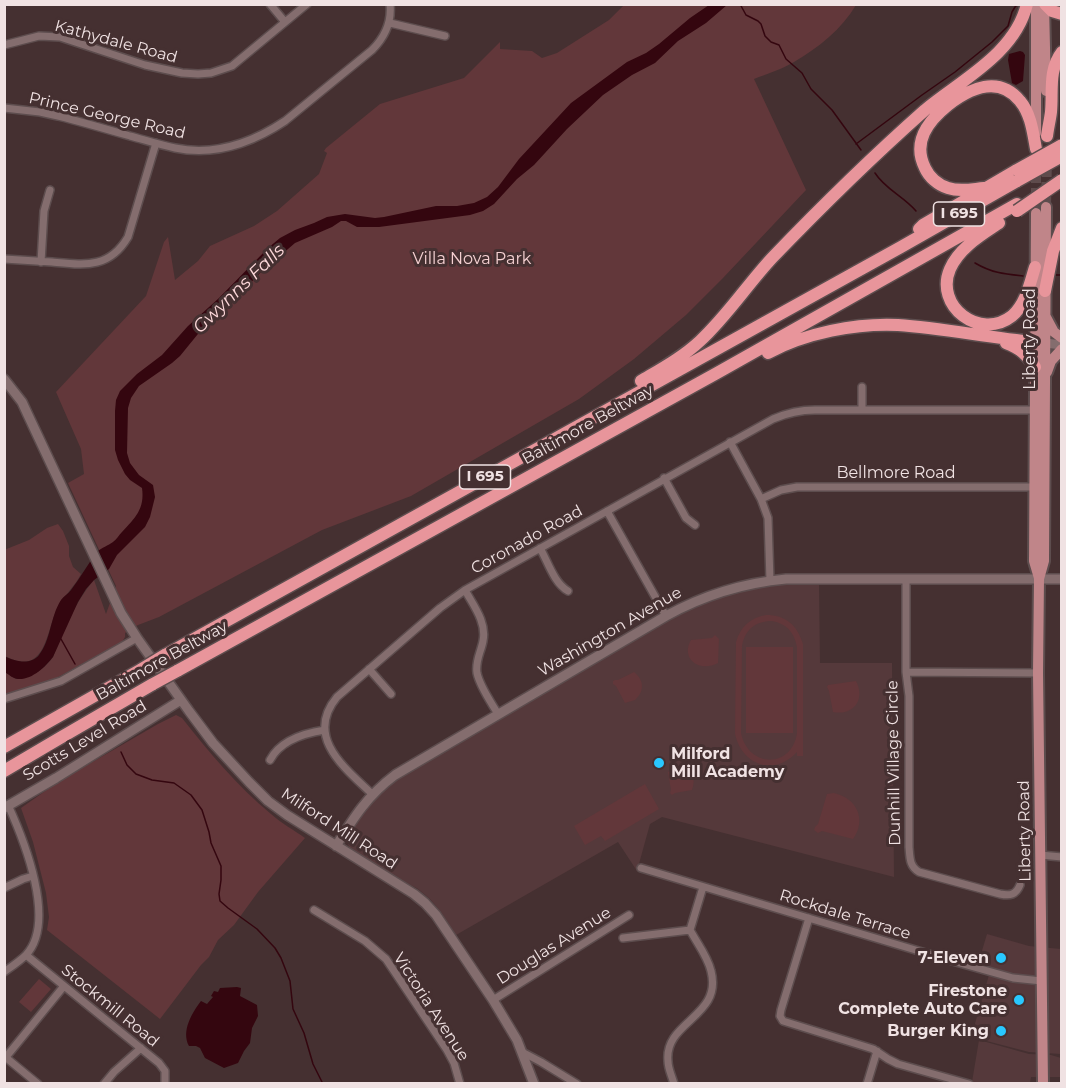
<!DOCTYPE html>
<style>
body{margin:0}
#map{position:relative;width:1066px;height:1088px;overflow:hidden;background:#453031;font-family:Montserrat,sans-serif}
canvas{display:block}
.frame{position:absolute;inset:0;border:6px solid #f0e2e3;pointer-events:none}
</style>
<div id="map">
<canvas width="1066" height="1088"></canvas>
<div class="frame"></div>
</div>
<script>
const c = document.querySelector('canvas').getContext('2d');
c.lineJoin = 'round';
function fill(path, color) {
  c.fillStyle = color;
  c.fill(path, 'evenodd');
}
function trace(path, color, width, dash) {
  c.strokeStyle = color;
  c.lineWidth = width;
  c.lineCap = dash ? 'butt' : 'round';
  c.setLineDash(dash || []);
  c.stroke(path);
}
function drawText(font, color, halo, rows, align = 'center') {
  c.font = font + ' Montserrat,sans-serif';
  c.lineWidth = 6;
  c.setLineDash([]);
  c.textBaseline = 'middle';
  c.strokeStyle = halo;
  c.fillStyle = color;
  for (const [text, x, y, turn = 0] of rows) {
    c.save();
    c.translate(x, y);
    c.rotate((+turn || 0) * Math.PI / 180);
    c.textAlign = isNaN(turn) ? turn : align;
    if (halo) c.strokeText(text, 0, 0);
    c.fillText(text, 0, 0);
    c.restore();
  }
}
fill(new Path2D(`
 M819,583L820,663H892L894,877L662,817L650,824L637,871L618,842L456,935L441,912L430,899L418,889L377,867L349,847L348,844V836L365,811L376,798L398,779L668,620L698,605L728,595L770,585Z
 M987,934L1029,946L1061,949V1054L1029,1052L979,1039L980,1036L972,1034L991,968L978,964Z
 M979,1040L1029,1054L1051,1055L1061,1058V1077H1031L1030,1083L979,1084L972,1082Z`), '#55393b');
fill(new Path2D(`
 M624,5H856C842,29 818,48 794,62C782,69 767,74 754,79L806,190L723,278L686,315L634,359L579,399L411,496L322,530L159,617L138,625L125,633V637L122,642L58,677L44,683L5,694V672L16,679C33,675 42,672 53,657C63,631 75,602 94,580L106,614L116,586L68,483L84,474L81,449L56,392L146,296L164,242L168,237L175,280L198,261L210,246L254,226L277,211L319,174L327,153L324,151L326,148L380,104L464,78L500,42V49L532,51L542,58L557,53L609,20Z
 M58,524L63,531L69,546V556L73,567L81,574C78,580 74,585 70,590C68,594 63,597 61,601C45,626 49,679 5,656L4,550L29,540L47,528Z
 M766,615C786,615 797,625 803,644V756H797V752C774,777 742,765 735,734L736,642C741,626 750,618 766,615ZM772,621C787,624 794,632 797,647V733C792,769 748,768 741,733L742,646C745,630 755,621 772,621Z
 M715,635L719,639L718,663C700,673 680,659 691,640L712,638Z
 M746,647H793V733H746Z
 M634,672C644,680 645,691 635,700L625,703L616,686L613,684V681L615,680H618Z
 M856,681C866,700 853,716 833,712L829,691L827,687L828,685Z
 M176,715L182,718C209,752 237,786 271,814C281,823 294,830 305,838L258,892L234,925L218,940L209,957L201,965L160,1019L47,930L49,917L46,893L33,842L21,808L58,782L158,724Z
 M681,767C693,770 696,779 692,790L675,793L672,795L670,793L671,790L668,772Z
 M645,784L659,809L605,841L601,836L585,845L574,826Z
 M834,793C857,798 867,820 853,839L822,831L818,833L814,830L815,827L818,824L827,794Z
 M39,979L51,989L31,1012L19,1002Z`), '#62373a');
fill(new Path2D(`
 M709,5H727L706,23L678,41L655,63L632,75L603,95L567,129L534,165L517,179L494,204L483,211L470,215L379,227H357L346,221H341L332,227L295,243L260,273L222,313L202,329L180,356L172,363L139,386L131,398L128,408L127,453L130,463L139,475L153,485L155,497L150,517L145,527L117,555L109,569L94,580L86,589L78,602L53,657C45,667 32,680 18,679C14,679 9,675 5,672L4,656C14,661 30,666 39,655C51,640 50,617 61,600C64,596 68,594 71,590C80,578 88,564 97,552C102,547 108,546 113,542C116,540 119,535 122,532C135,518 145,509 142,488L130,480L125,474L118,460L115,450V411L116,400L120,391L137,374L162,355L188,326L219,298L268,248L280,238L295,230L314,223L327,217L345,214L375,218L384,217L436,206H457L474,203L487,197L498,187L519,159L571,103L627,62L646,53L659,44L690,18Z
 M1020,51L1023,52L1025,55L1023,81L1016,85L1012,83L1008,60L1009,54Z
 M237,987L241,988L240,996L257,1005L258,1016L252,1028L250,1043L244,1051L238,1063L224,1068L205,1058L200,1048L196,1046H189C181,1031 192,1013 201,1001L207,1004L213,997L211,996L214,991L218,992L220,988Z`), '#34060f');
trace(new Path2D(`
 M740,4L746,15L758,21L761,24L765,36L771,42L779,45L786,59L802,73L811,89L832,110L861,150
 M856,144L922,95L955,72L992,42L1008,26L1012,12L1015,7L1018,4
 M875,173C885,189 903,196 916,211
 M975,263C992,273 1004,274 1023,276
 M1056,275H1062
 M61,639L75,664
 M121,752L127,765L136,774L152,780L174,783L191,795L202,810L209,832L211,843L221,866V880L219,894L220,901L228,908L257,929L275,948L281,958L290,981L293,1009L304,1033L313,1064L323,1084`), '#34060f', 1.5);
trace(new Path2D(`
 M1046,207L1047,159
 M1036,213V163`), '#5f4b4c', 10, [10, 5]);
const street = new Path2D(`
 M270,4L285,22
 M390,23L445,36
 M4,45L39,36L60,37L145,65L182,73L198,74L211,73L232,66L307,4
 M4,108L40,112L58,116C82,122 106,129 130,136C145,140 160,145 175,148C214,156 252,143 285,121L372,50C385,37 392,23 390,4
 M4,259C20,260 36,261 52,262C85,265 109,269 128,237L156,143
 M41,262L44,211L50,190
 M862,409V387
 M730,442L761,499L768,518L770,581
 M664,478L686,518L695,525
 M761,499L781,490L797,487H1034
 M607,511L666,616
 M540,548C548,562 554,583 568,591
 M906,579V672L909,696V847C910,857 909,866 919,872L1000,894C1010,896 1016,895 1020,885
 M465,590C473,605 487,622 483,641C481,652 475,661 477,673C480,687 491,702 498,714
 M369,669L391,694
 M906,672L1038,673
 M4,699L61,681L137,638
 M270,760C280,741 305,733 325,730
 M372,794C345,768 304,737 337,697L440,608L465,590L773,419C787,413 800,410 815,410H1035
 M1040,855L1062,857
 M641,868L949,960L1013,978L1042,981
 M4,888L23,879L33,876
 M314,910L365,941L386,959L447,1050L454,1063L460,1084
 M809,918L781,1010L780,1016L783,1021L873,1049L888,1059L898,1064L969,1084
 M623,938L690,930
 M26,955L159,1063L165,1071V1084
 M4,972C11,967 20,961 26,955C57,922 24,840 8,805
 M493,1000L629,915
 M522,1052L541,1062L577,1084
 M4,1056L38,1084
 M6,1057L64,986
 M104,1084L114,1072L141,1048
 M674,1084C672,1076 668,1069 668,1061C664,1021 723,1017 711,971C708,957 697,943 690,930L703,887
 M867,1084L877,1051`);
const secondary = new Path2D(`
 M1045,343L1062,345
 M4,379L22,402L28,415L121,613L137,638L189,711L213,743L249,782L268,801L287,815L414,894L425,903L436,915L493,1000L517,1040L534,1084
 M4,808L56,778L181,700
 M336,846C354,817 367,796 395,775L666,616C704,595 743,583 786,579H1062`);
const primary = new Path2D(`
 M1036,4V133
 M1044,4L1046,91
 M1036,213L1034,561L1039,578
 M1046,317L1054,332L1062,338
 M1047,372L1051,361L1062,349
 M1043,1084L1038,673L1039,579L1044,561L1046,207`);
const highway = new Path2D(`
 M1045,4L1052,11L1062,14
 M1047,136C1048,128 1050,120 1051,112C1053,91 1048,70 1062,52
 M984,188C972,189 960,192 948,188C938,185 929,177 925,168C912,142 928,121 948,105C970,88 999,75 1020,101C1031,114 1033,133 1036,149
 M999,223C981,235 959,248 950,269C934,306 980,341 1012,316C1026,304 1030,283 1035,267
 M919,229L923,225L1017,170
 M1045,291L1053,251L1062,228
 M1006,343C1020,348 1027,355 1035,367
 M768,353C805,333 856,323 898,325C944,328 989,338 1035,342
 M641,381C661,369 683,357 700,341C727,316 747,285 772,258C821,207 872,157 925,110C961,80 1015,54 1027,4
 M165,655L901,247L1017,181
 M177,671L717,373L1017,204
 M4,747L142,669
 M4,771L60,738L153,684`);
trace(street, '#5d4d4e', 10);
trace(secondary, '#5d4d4e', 12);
trace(primary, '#5d4d4e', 14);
trace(highway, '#5d4d4e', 15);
trace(street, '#846d6e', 7);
trace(secondary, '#846d6e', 9);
trace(primary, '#c08589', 10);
trace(highway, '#e8959b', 12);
const highwayBridge = new Path2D(`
 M1017,170L1062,145
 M1017,181L1062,156
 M1017,211L1062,180
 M142,669L165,655
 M153,684L177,671`);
trace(highwayBridge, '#5d4d4e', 15, []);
trace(highwayBridge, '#e8959b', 12);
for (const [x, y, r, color] of [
 [659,763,6,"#29c8ff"],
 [1001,958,6,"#29c8ff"],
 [1019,1000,6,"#29c8ff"],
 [1001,1031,6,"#29c8ff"]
]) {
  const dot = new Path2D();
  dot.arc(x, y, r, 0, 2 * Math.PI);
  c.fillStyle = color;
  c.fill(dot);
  trace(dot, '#453031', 2);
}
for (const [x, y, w] of [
 [959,214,51],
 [485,477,51]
]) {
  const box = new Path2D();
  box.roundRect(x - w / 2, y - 12, w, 24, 4.5);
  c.fillStyle = '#453031';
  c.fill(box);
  trace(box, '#f0e2e3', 1.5);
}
drawText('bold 15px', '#f0e2e3', null, [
 ["I 695",959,214],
 ["I 695",485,477]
]);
drawText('16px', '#f0e2e3', '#453031', [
 ["Kathydale Road",116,42,15],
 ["Prince George Road",107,116,13],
 ["Liberty Road",1030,339,-90],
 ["Baltimore Beltway",588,425,-29],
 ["Bellmore Road",896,473],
 ["Coronado Road",527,540,-29],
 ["Washington Avenue",610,632,-30],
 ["Baltimore Beltway",162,661,-29],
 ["Scotts Level Road",85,741,-31],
 ["Dunhill Village Circle",894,763,-91],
 ["Milford Mill Road",339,829,33],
 ["Liberty Road",1025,831,-91],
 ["Rockdale Terrace",845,915,17],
 ["Douglas Avenue",554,946,-32],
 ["Stockmill Road",110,1006,39],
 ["Victoria Avenue",431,1007,57]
]);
drawText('16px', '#f5d1d2', '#453031', [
 ["Villa Nova Park",472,259]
]);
drawText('bold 16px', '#f0e2e3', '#453031', [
 ["Milford",671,754,"left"],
 ["Mill Academy",671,772,"left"],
 ["7-Eleven",989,958],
 ["Firestone",1007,991],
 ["Complete Auto Care",1007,1009],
 ["Burger King",989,1031]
], 'right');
drawText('italic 18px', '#fed9db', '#453031', [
 ["Gwynns Falls",239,289,-44]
]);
</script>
